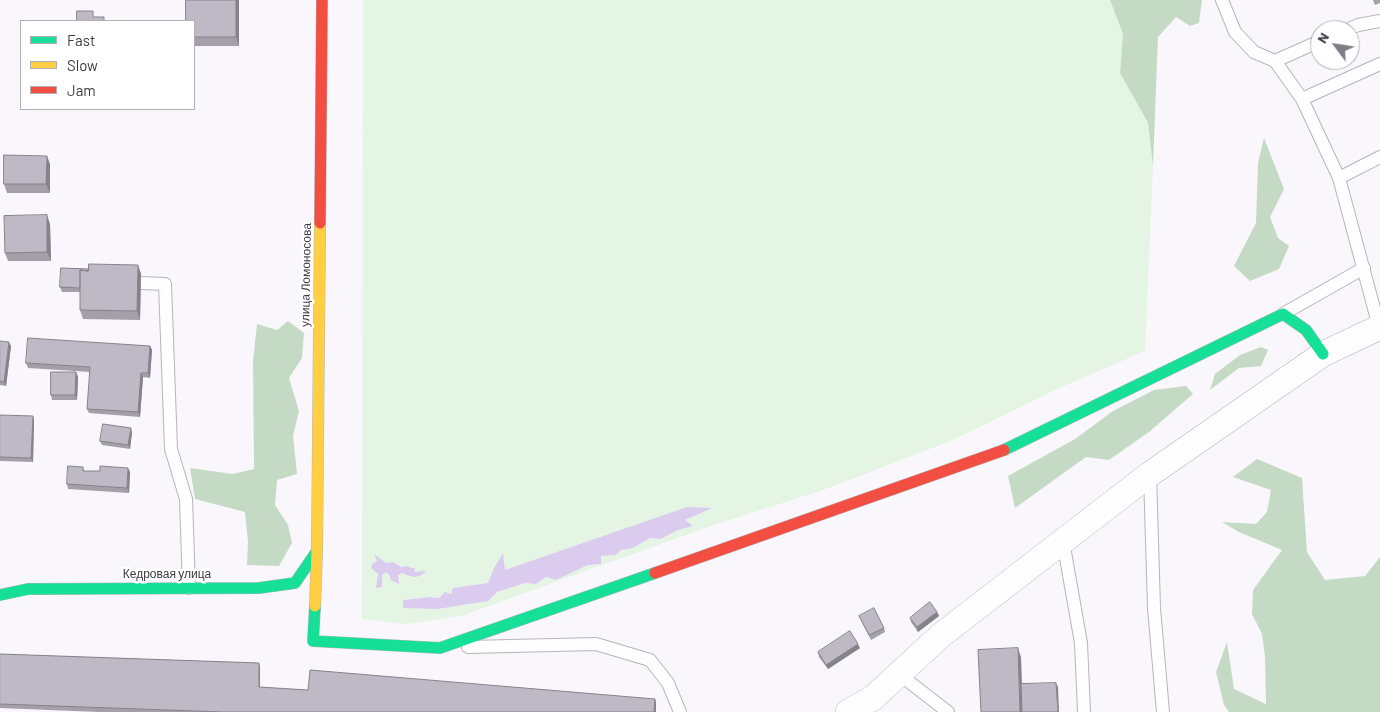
<!DOCTYPE html>
<meta charset="utf-8">
<style>
body{margin:0}
#map{position:relative;width:1380px;height:712px;overflow:hidden;background:#f9f7fb;font-family:Barlow,sans-serif}
canvas{display:block}
.legend{position:absolute;left:20px;top:20px;width:175px;height:90px;box-sizing:border-box;background:#fff;border:1px solid #b2b0b5;margin:0;padding:6px 9px;list-style:none;font-size:15px;color:#3e3945}
.legend li{display:flex;align-items:center;gap:10px;height:25px}
.legend b{width:25px;border:1px solid #b2b0b5}
.north{position:absolute;left:1310px;top:20px;width:50px;height:50px;box-sizing:border-box;background:#fff;border:1px solid #b2b0b5;border-radius:50%;rotate:301deg;font-size:14px;font-weight:700;line-height:20px;text-align:center;color:#3e3945}
.north::after{content:'';display:block;margin:auto;width:18px;height:22px;background:#7f7c85;clip-path:polygon(50% 0,100% 100%,50% 72%,0 100%)}
</style>
<div id="map">
<canvas width="1380" height="712"></canvas>
<ul class="legend">
<li><b style="height:6px;background:#16e098"></b>Fast</li>
<li><b style="height:6px;background:#ffcf43"></b>Slow</li>
<li><b style="height:6px;background:#f24e42"></b>Jam</li>
</ul>
<div class="north">N</div>
</div>
<script>
const c = document.querySelector('canvas').getContext('2d');
c.lineJoin = 'round';
function fill(path, color) {
  c.fillStyle = color;
  c.fill(path, 'evenodd');
}
function trace(path, color, width, dash) {
  c.strokeStyle = color;
  c.lineWidth = width;
  c.lineCap = dash ? 'butt' : 'round';
  c.setLineDash(dash || []);
  c.stroke(path);
}
function drawText(font, color, halo, rows, align = 'center') {
  c.font = font + ' Barlow,sans-serif';
  c.lineWidth = 5;
  c.setLineDash([]);
  c.textBaseline = 'middle';
  c.strokeStyle = halo;
  c.fillStyle = color;
  for (const [text, x, y, turn = 0] of rows) {
    c.save();
    c.translate(x, y);
    c.rotate((+turn || 0) * Math.PI / 180);
    c.textAlign = isNaN(turn) ? turn : align;
    if (halo) c.strokeText(text, 0, 0);
    c.fillText(text, 0, 0);
    c.restore();
  }
}
fill(new Path2D(`
 M363,0H1110L1123,34L1120,73L1148,123L1153,166L1145,351L1059,388L953,440L823,490L708,527L461,616L407,624L362,619ZM711,508L684,520L693,526L678,530L662,539L650,538L633,548L621,550L616,555L601,556V564L588,565L556,580L546,577L536,584L525,583L497,592L488,601L438,609L403,607V600L430,597L439,598L451,594L453,588L488,583L494,568L503,554L505,570L539,559ZM377,561L386,563L393,562L414,572L421,571L411,577L402,573L398,575V584L386,572L382,575L376,587L378,574L372,564Z`), '#e4f5e4');
fill(new Path2D(`
 M1110,0H1202L1199,23L1190,26L1176,17L1158,37L1153,166L1148,123L1120,73L1123,34Z
 M1264,138L1284,189L1270,217L1278,238L1289,246L1279,269L1250,281L1234,266L1256,223L1258,163Z
 M288,321L304,333L302,358L289,378L299,411L293,436L297,474L277,480L275,505L288,525L292,543L279,566L247,565L248,541L245,512L195,499L190,468L233,474L254,469L253,361L257,324L277,330Z
 M1261,347L1268,350L1261,366L1239,368L1210,390L1215,374L1240,355Z
 M1186,386L1193,394L1149,432L1109,460L1086,457L1015,508L1008,476L1075,439L1113,411L1154,390Z
 M1257,459L1302,478L1307,552L1325,580L1365,576L1380,557V712H1229L1224,705L1216,672L1227,642L1234,689L1266,704L1265,656L1262,634L1252,614L1253,590L1282,550L1239,532L1222,522L1256,524L1267,512L1271,490L1233,477Z`), '#c5dac4');
fill(new Path2D(`
 M687,507L712,508L685,520L693,526L678,530L661,539L650,538L633,548L621,550L616,555L601,556V564L588,565L556,580L546,577L536,584L525,583L497,592L488,601L438,609L403,608V600L430,597L439,598L445,592L451,594L453,588L488,583L494,568L503,553L505,570Z
 M374,554L386,563L393,562L402,567L407,566L415,569L414,572L426,571C418,579 413,578 402,573L398,575L399,584L391,580L390,576L386,572L382,575V587L376,588L378,574L371,568L372,564L377,561Z`), '#dbcbef');
const lane = new Path2D(`
 M1222,0L1235,32L1254,52L1275,61L1320,41
 M1347,30L1358,25L1380,21
 M1275,61L1302,99L1339,178L1379,327
 M1302,99L1380,64
 M1339,178L1380,157
 M141,283L165,284L171,449L186,499L189,588
 M1283,314L1364,268
 M1150,474L1154,608L1163,712
 M1063,541L1081,643L1084,712
 M468,647L596,644L650,660L668,683L680,712
 M899,674L948,712`);
const street = new Path2D(`
 M848,712L873,698L940,636L1150,474L1323,354L1380,327`);
const fast = new Path2D(`
 M1004,450L1283,314L1306,330L1323,354
 M0,595L28,589L259,588L295,583L317,551
 M315,606L313,641L440,648L655,573`);
const slow = new Path2D(`
 M315,606L317,551L320,223`);
const jam = new Path2D(`
 M320,223L322,0
 M655,573L1004,450`);
trace(lane, '#b7b4bb', 14);
trace(street, '#b7b4bb', 26);
trace(fast, '#b7b4bb', 12);
trace(slow, '#b7b4bb', 12);
trace(jam, '#b7b4bb', 12);
trace(lane, '#fefefe', 12);
trace(street, '#fefefe', 25);
trace(fast, '#16e098', 11);
trace(slow, '#ffcf43', 11);
trace(jam, '#f24e42', 11);
fill(new Path2D(`
 M186,0H239V46H194V21Z
 M1373,0H1380V3L1375,5Z
 M50,164V193H7L4,184Z
 M50,224L51,261H8L5,253Z
 M138,265L141,274L140,320L83,319L80,310V292H62L60,287L89,269Z
 M0,341L11,346L6,386L0,385Z
 M150,346L152,350L150,378L143,377L140,417L89,413L87,409L90,372L28,368L26,363Z
 M76,372L78,377L77,400H52L51,395Z
 M0,415L34,420L33,462L0,461Z
 M132,432L130,449L102,445L100,441Z
 M83,467L84,471L130,472L129,493L68,489L67,484Z
 M937,612L939,616L918,632L911,622L910,618Z
 M859,616L884,628L885,632L871,640Z
 M860,648L828,669L819,657L818,652Z
 M0,654L259,663L260,668V687L308,690L655,699L656,703V712H99L0,708Z`), '#a49fa9');
fill(new Path2D(`
 M236,0H239V46L236,37Z
 M47,156L50,164V193L46,184Z
 M47,215L50,224L51,261L47,252Z
 M138,265L141,274L140,320L137,311Z
 M9,342L11,346L6,386L4,382Z
 M150,346L152,350L150,378L148,373Z
 M76,372L78,377L77,400L75,395Z
 M141,373L143,377L140,417L138,412Z
 M33,416L34,420L33,462L31,458Z
 M131,428L132,432L130,449L128,445Z
 M128,468L130,472L129,493L127,488Z
 M937,612L939,616L918,632L917,627Z
 M858,644L860,648L828,669L826,665Z
 M1018,648L1021,657L1023,712H1020Z
 M259,663L260,668V691L259,687Z
 M1056,683L1058,687L1059,712H1058Z
 M655,699L656,703V712H654Z`), '#86828a');
const building = new Path2D(`
 M186,0H236V37H194V21H186Z
 M77,11H93V17H104V21H77Z
 M4,155L47,156L46,184H4Z
 M47,215V252L5,253L4,216Z
 M89,264L138,265L137,311L80,310V270L88,271Z
 M61,268L89,269L88,271L80,270V288L60,287Z
 M28,338L150,346L148,373H141L138,412L87,409L90,367L26,363Z
 M0,341L9,342L4,382L0,381Z
 M51,372H76L75,395H51Z
 M0,415L33,416L31,458L0,457Z
 M103,424L131,428L128,445L100,441Z
 M68,466L83,467V471H100V466L128,468L127,488L67,484Z
 M930,602L937,612L917,627L910,618Z
 M874,608L884,628L869,635L859,616Z
 M850,631L858,644L826,665L818,652Z
 M1018,648L1020,712H981L978,650Z
 M0,654L259,663V687L308,690L310,670L655,699L654,712H223L0,704Z
 M1056,683L1058,712H1022L1021,684Z`);
fill(building, '#bfb9c5');
trace(building, '#86828a', 1);
drawText('12px', '#3e3945', '#fff', [
 ["улица Ломоносова",306,275,-89],
 ["Кедровая улица",167,574]
]);
</script>
